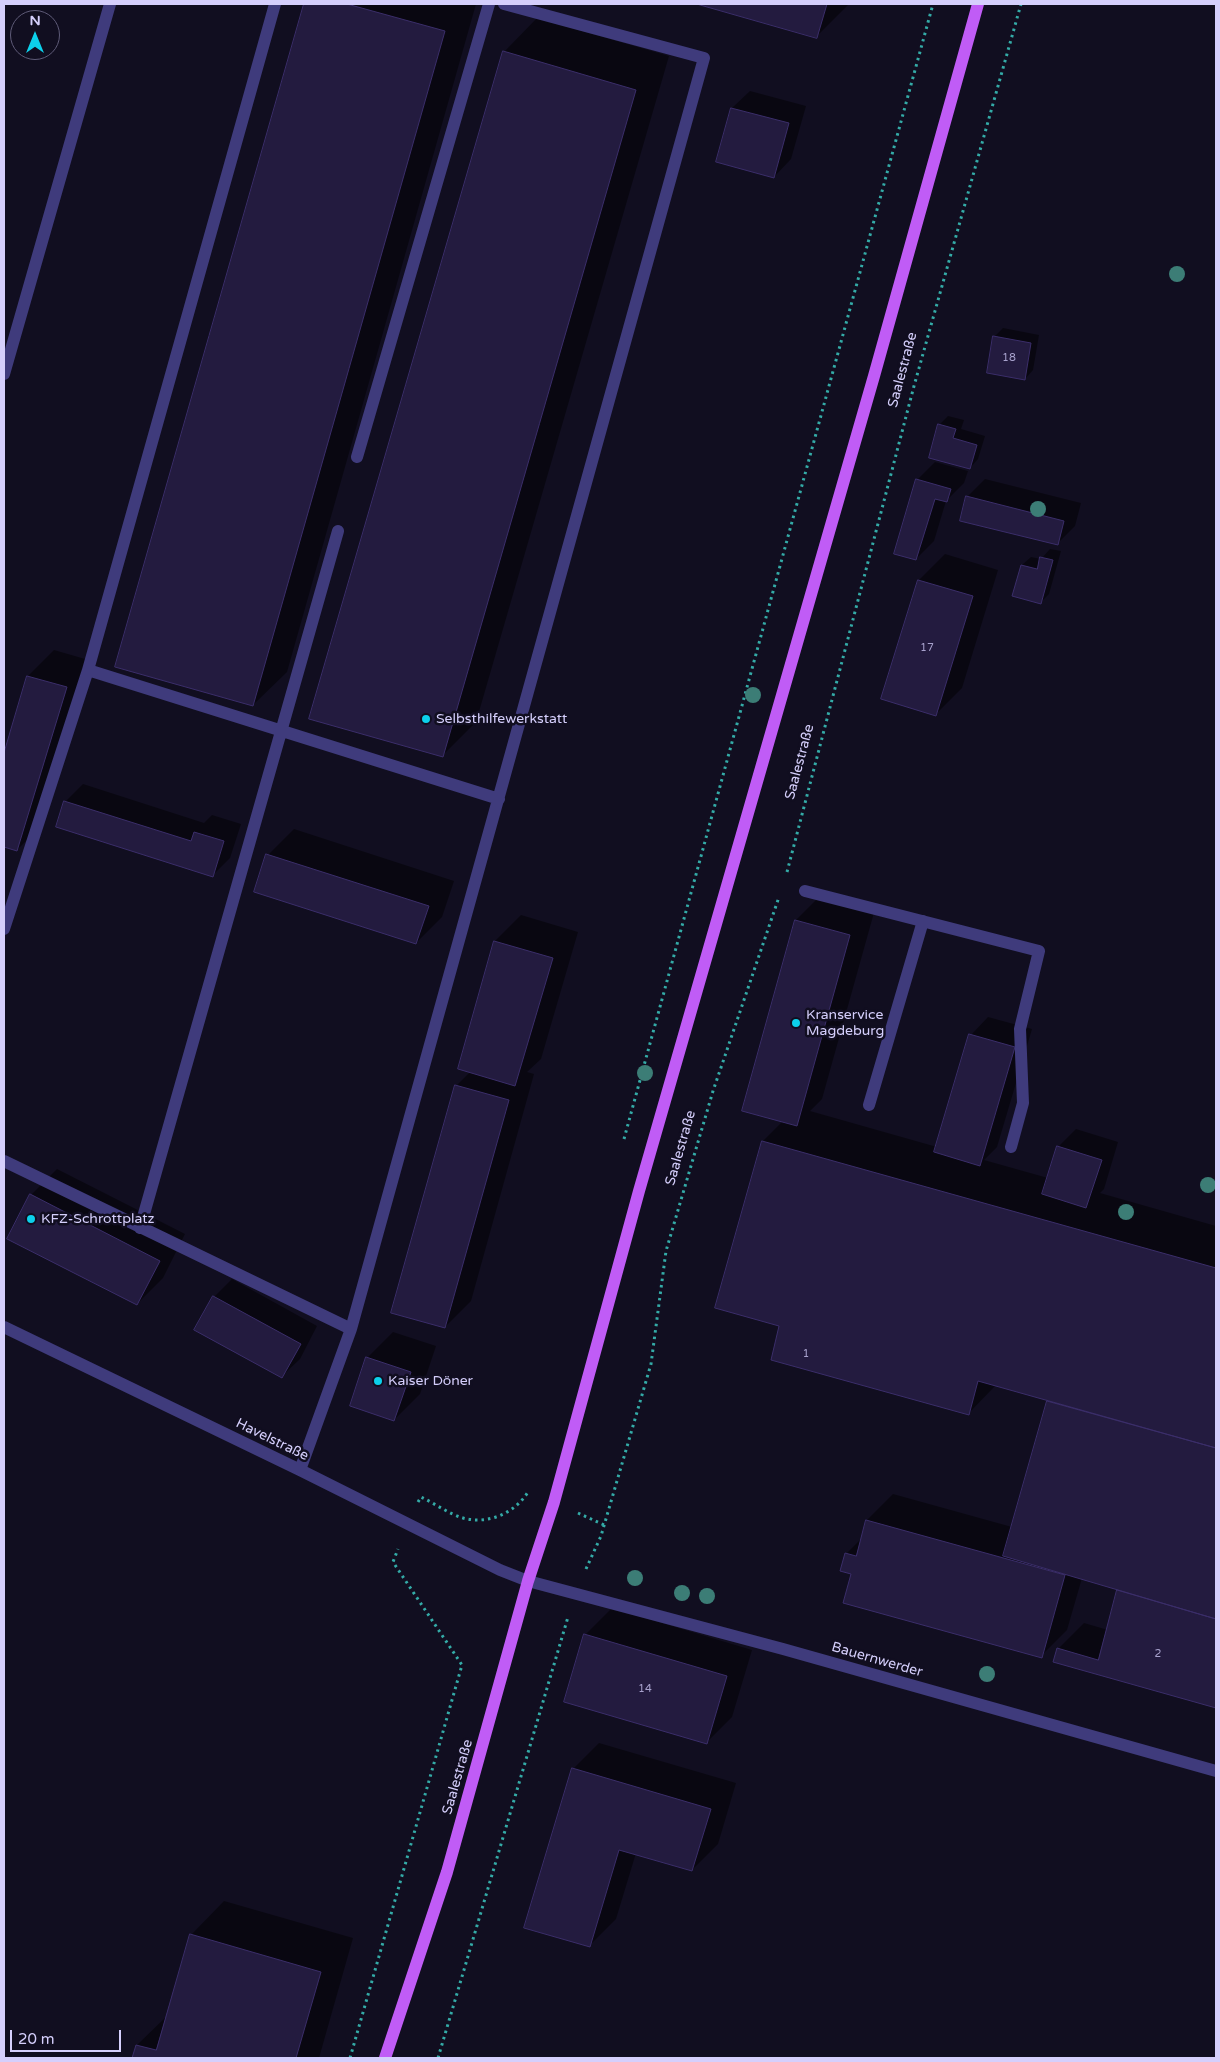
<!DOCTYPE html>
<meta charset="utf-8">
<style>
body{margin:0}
#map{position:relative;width:1220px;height:2062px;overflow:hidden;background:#110e20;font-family:"Varela Round",sans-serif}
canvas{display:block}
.frame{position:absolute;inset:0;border:5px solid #d5cffc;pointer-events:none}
.north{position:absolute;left:10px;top:10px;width:50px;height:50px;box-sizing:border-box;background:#110e20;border:1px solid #5f5b78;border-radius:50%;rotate:0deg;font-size:14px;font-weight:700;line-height:20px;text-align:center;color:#d5cffc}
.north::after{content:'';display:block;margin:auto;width:18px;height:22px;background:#0cd0eb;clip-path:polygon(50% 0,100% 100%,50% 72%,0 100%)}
.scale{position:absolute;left:10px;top:2030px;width:111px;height:22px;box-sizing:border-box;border:2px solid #d5cffc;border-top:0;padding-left:6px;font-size:15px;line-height:18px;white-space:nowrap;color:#d5cffc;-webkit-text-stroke:4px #110e20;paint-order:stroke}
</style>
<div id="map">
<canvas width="1220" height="2062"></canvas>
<div class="frame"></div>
<div class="north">N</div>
<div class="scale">20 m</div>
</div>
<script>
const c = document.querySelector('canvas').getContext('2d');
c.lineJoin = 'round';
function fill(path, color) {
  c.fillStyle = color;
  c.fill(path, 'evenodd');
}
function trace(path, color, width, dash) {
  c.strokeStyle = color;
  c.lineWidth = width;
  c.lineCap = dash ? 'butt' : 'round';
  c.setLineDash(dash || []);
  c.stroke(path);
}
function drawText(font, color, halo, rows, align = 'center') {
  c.font = font + ' "Varela Round",sans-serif';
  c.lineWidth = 5;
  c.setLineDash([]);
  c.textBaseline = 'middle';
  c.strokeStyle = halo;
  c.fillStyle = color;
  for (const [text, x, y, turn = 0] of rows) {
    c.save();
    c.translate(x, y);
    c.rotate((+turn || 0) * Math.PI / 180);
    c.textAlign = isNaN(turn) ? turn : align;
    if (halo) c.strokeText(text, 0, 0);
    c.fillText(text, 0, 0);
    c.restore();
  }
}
fill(new Path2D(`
 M305,4H476L287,672L253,705L117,667Z
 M701,4H849L816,37Z
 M537,18L669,56L476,722L442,756L504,52Z
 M750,91L806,106L791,159L774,177L718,161L732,108Z
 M1003,328L1039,335L1033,370L1025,379L994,337Z
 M948,416L964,420L961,429L985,436L978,459L970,468L939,425Z
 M935,462L968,471L964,483L946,501L934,541L916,559L917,480Z
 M985,479L1081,503L1075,526L1057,544L967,497Z
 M1050,549L1061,551L1049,594L1041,602L1022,565L1031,557L1041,559Z
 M945,554L998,570L962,688L936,714L882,698L919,580Z
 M54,650L92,661L43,824L17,850L4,846V758L28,676Z
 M83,784L204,823L212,815L241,824L230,858L213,875L65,802Z
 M294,829L454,881L442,917L416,943L268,855Z
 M822,894L875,909L822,1099L810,1111L937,1147L971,1035L988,1017L1032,1029L997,1147L984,1160L1048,1178L1058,1147L1076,1129L1118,1142L1104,1189L1100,1193L1216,1226V1707L1055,1661L1058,1649L1084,1623L1108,1630L1120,1589L1082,1578L1067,1630L1041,1656L852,1573L846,1554L863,1537L867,1520L893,1494L1012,1527L1048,1400L996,1385L968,1414L780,1325L716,1307L763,1141L783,1121L743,1110L796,920Z
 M521,915L578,932L541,1059L527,1072L534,1074L471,1301L445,1327L456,1086L471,1071L460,1068L495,941Z
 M57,1169L185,1234L163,1278L137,1304L31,1195Z
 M232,1279L317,1326L300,1359L282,1376L214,1297Z
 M393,1332L436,1346L420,1394L394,1420L367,1358Z
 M612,1608L752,1650L732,1717L706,1743L565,1701L586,1634Z
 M599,1743L736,1783L718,1844L692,1870L636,1853L616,1919L590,1945L573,1769Z
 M224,1901L353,1938L319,2058H134L137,2045L168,2015L191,1935Z`), '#0007');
const building = new Path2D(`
 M304,4H347L445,31L253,706L115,667Z
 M697,4H827L817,38Z
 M503,51L636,90L443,757L309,719Z
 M731,108L789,123L774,178L716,162Z
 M993,336L1031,343L1025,380L987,373Z
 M938,424L956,429L953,438L977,445L970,469L929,458Z
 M916,479L951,489L947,502L935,499L916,560L894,554Z
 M966,496L1064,521L1058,545L960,521Z
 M1040,557L1053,560L1041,604L1012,596L1021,565L1037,569Z
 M918,580L973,596L936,716L881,699Z
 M27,676L67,687L17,851L4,847V753Z
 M64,801L191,841L194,832L224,841L213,877L56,827Z
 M266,854L429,906L416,944L254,892Z
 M795,920L850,935L797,1126L742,1111Z
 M494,941L553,958L515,1086L458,1069Z
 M969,1034L1015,1047L980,1166L934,1152Z
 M455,1085L509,1100L445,1328L391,1313Z
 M762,1141L1216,1268V1448L978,1381L969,1415L771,1360L779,1326L715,1308Z
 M1057,1146L1102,1160L1086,1208L1042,1194Z
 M30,1194L160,1261L137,1305L7,1239Z
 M213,1296L301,1344L282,1378L194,1330Z
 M366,1357L411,1372L394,1421L350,1406Z
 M1047,1401L1216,1448V1619L1003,1556Z
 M866,1520L1065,1575L1042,1658L843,1603L851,1574L840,1571L845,1553L856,1556Z
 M1117,1590L1216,1619V1708L1053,1662L1057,1648L1098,1660Z
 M584,1634L727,1676L707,1744L564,1702Z
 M572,1768L711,1809L692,1871L619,1850L590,1947L524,1928Z
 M190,1934L321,1972L296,2058H132L136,2045L156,2050Z`);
fill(building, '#231b3f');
trace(building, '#3b2e6a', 1);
trace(new Path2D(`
 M787,872L914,386L1021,4
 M624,1139L933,4
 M418,1502L421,1497C434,1503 449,1514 463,1518C488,1525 515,1513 528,1492
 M578,1513L604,1525
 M586,1569L601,1536L651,1364L666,1251L713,1091L779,897
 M350,2058L462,1665L393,1562L398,1549
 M438,2058L568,1617`), '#34aba7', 3, [2.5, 4]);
trace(new Path2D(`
 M4,374L110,4
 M357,457L489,4
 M88,670L499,799
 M805,891L1039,951L1020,1029L1023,1103L1011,1147
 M4,929L88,670L275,4
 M869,1105L923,921
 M4,1161L351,1329
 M140,1228L338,531
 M4,1327L300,1470L500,1570L528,1581L783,1649L1216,1771
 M300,1470L351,1329L704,58L504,4`), '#3f3b7c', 12);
trace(new Path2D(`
 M385,2058L447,1872L528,1581L554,1502L639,1191L874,376L978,4`), '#c05cf6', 12);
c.fillStyle = '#3c7d76';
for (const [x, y] of [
 [1177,274],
 [1038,509],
 [753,695],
 [645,1073],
 [1208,1185],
 [1126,1212],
 [635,1578],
 [682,1593],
 [707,1596],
 [987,1674]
]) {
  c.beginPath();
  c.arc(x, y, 8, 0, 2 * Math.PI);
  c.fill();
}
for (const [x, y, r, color] of [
 [426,719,5,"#0cd0eb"],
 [796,1023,5,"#0cd0eb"],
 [31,1219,5,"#0cd0eb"],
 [378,1381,5,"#0cd0eb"]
]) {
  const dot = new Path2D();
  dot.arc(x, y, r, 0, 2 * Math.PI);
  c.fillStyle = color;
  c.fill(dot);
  trace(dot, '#110e20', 2);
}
drawText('11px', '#a8a2cd', null, [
 ["18",1009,358],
 ["17",927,648],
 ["1",806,1354],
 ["2",1158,1654],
 ["14",645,1689]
]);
drawText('14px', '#d5cffc', '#110e20', [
 ["Saalestraße",903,370,-75],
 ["Saalestraße",800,762,-75],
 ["Saalestraße",681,1148,-74],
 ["Havelstraße",272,1440,26],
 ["Bauernwerder",877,1660,16],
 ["Saalestraße",458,1777,-74]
]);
drawText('14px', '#d5cffc', '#110e20', [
 ["Selbsthilfewerkstatt",436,719],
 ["Kranservice",806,1015],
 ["Magdeburg",806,1031],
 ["KFZ-Schrottplatz",41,1219],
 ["Kaiser Döner",388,1381]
], 'left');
</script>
